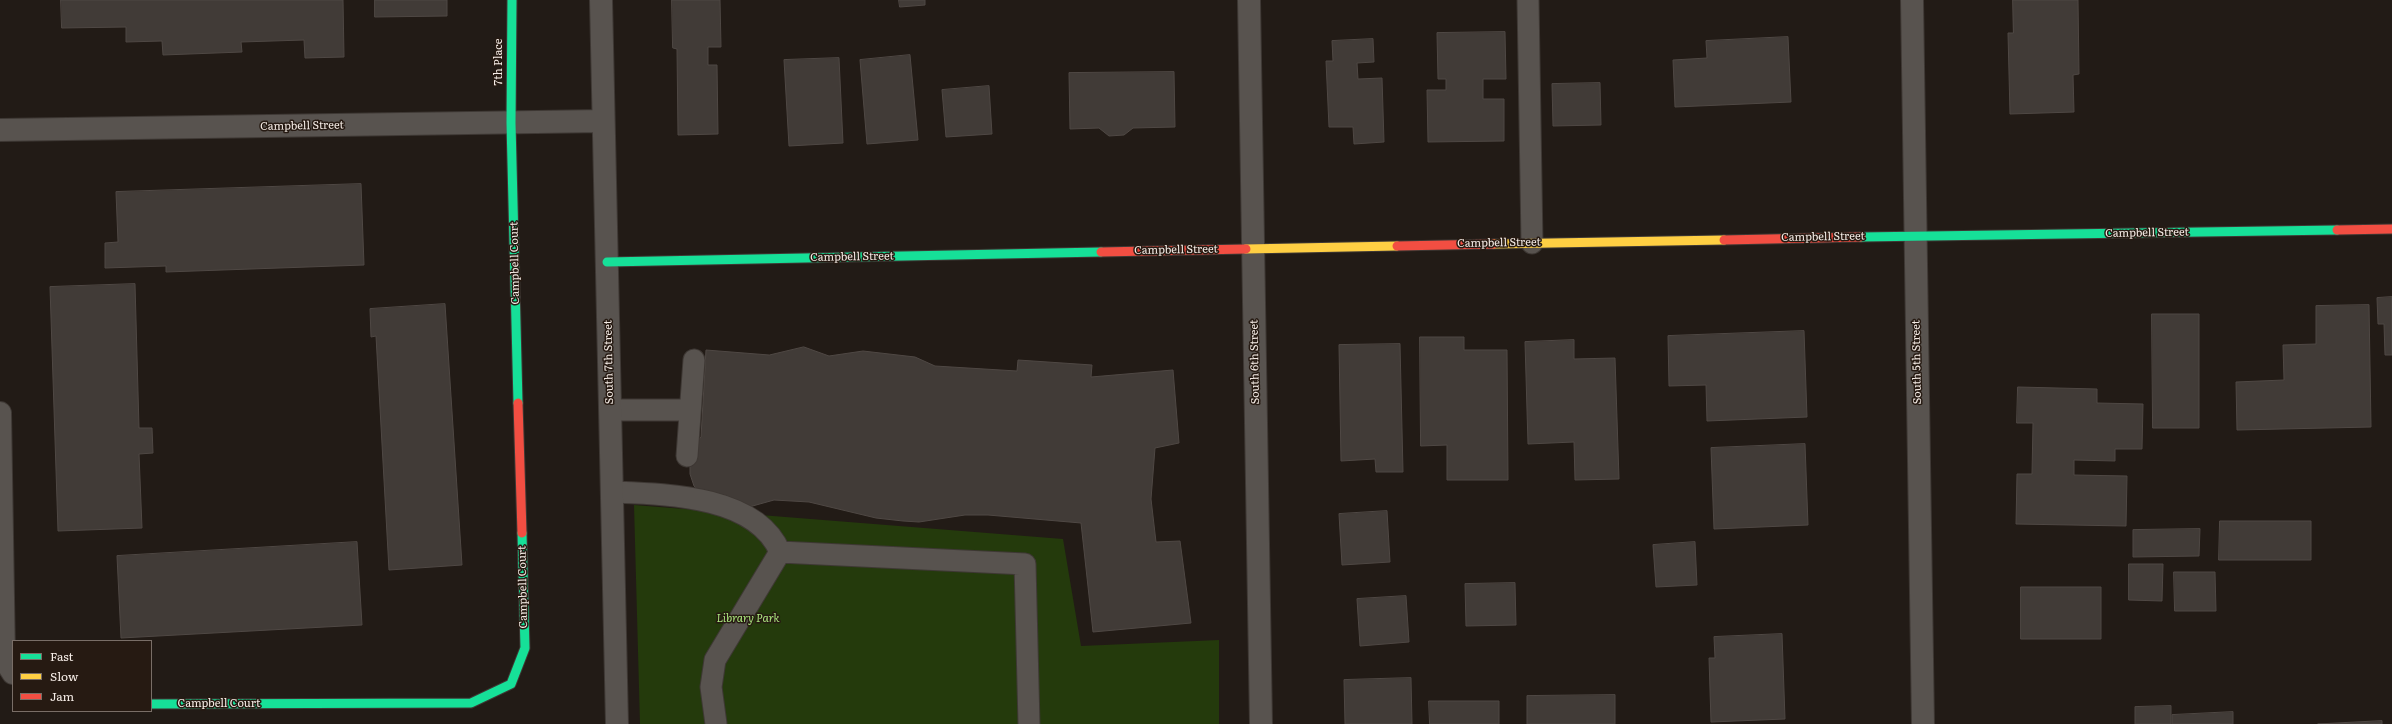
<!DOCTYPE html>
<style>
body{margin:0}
#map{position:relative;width:2392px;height:724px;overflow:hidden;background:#221b16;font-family:Literata,serif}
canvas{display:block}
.legend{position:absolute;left:12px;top:640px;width:140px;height:72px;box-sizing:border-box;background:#261a12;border:1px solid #796e67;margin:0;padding:5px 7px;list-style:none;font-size:12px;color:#f6ede7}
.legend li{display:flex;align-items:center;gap:8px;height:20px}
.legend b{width:20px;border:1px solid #796e67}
</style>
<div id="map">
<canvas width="2392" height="724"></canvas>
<ul class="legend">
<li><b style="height:5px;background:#16e098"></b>Fast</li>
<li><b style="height:5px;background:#ffcf43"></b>Slow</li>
<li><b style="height:5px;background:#f24e42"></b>Jam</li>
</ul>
</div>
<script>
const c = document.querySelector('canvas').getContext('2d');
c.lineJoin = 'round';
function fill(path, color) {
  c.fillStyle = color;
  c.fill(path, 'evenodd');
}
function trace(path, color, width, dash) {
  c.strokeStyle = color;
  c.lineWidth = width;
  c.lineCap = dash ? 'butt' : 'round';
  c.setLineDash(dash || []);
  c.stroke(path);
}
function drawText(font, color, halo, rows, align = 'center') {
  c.font = font + ' Literata,serif';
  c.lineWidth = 3;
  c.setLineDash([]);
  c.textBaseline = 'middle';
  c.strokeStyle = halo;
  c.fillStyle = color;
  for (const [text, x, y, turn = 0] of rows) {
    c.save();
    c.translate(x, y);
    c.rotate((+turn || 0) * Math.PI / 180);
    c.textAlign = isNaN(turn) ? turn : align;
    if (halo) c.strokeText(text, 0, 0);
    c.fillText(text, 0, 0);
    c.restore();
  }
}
fill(new Path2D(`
 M634,505L1063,539L1081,646L1219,640V724H640Z`), '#243a0c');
const building = new Path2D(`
 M61,0H343L344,57L305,58L304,40L241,42L242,52L163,55L162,41L126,42V27L62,28Z
 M375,0H447V16L375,17Z
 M672,0H720L721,47H708V65H717L718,134L678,135L677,49L673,48Z
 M899,0H925V5L900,7Z
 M2013,0H2078L2079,74L2073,75L2074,112L2010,114L2008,33H2013Z
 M1505,32L1506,79H1483V99H1504V141L1428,142L1427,90H1446V79H1438L1437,33Z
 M1788,37L1791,102L1675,107L1673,60L1707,58L1706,41Z
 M1373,39L1374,62L1357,63L1358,79L1382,78L1384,142L1354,144L1353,127H1329L1326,61H1333L1332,41Z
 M910,55L918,140L867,144L860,60Z
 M839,58L843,143L789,146L784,60Z
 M1174,72L1175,127L1133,128L1124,135L1109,136L1099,128L1070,129L1069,73Z
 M1600,83L1601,125L1553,126L1552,84Z
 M989,86L992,134L946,137L942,90Z
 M361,184L364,265L166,272V266L105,268V243L118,242L116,192Z
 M135,284L139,428H152L153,453L139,454L142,528L58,531L50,287Z
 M2392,297V355H2385L2384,324H2378L2377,298Z
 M445,304L462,565L389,570L376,336L371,337L370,309Z
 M2369,305L2371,427L2237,430L2236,382L2284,380L2283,345L2316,344V306Z
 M2152,314H2199V428H2153Z
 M1804,331L1807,417L1707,421L1706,385L1669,386L1668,336Z
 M1420,337H1464V350H1507L1508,480H1447V445L1421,446Z
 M1574,340V359L1615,358L1619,479L1575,480L1574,442L1528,444L1525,342Z
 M1400,344L1403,472H1376L1375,459L1341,461L1339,345Z
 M804,347L829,356L863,351L915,357L935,366L1017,371L1018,360L1092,365L1091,377L1173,370L1179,443L1155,448L1151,499L1156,542L1180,541L1191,623L1093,632L1081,523L988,515H965L919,522L903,521L876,518L809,502L774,500L749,507L708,501L694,486L690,474V456L695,444L701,437L706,350L769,355Z
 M2018,387L2097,389V403L2143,404L2142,449H2115V461L2074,460V475L2127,476L2126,526L2016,524L2017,474H2032L2033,423H2017Z
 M1805,444L1808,525L1714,529L1711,448Z
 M1387,511L1390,562L1342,565L1339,514Z
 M2220,521H2311V560H2219Z
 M2200,529L2199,556L2133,557V530Z
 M357,542L362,625L121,638L117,556Z
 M1695,542L1697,585L1656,587L1653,545Z
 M2129,564H2163L2162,601L2129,600Z
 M2174,572H2215L2216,611H2175Z
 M1515,583L1516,625L1466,626L1465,584Z
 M2021,587H2101V639H2021Z
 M1406,596L1409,642L1360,646L1357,599Z
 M1782,634L1785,719L1711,722L1709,658H1715L1714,637Z
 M1411,678L1412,724H1345L1344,680Z
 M1615,695V724H1527V696Z
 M1429,701H1499V724H1430Z
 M2171,706V724H2135V707Z
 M2233,712V724H2172V715Z
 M2382,721V724H2318Z`);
fill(building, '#413b37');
trace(building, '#4f4844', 1);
const lane = new Path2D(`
 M1528,0L1532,243
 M610,410H690
 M687,456L694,360
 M612,492C665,494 756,495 780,552L715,660L711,687L716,724
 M780,552L1025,564L1029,724`);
const street = new Path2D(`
 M601,0L617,724
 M1249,0L1261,724
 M1912,0L1923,724
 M0,130L603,121
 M0,413L4,659L13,673`);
const fast = new Path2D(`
 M512,0L511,123L518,403
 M1861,237L2337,230
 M607,262L1101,252
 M151,704L471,703L511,684L525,648L522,533`);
const slow = new Path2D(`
 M1494,244L1724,240
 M1246,249L1397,246`);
const jam = new Path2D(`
 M2337,230L2392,229
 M1724,240L1861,237
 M1397,246L1494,244
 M1101,252L1246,249
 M518,403L522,533`);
trace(lane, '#3e3834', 23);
trace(street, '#3e3834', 24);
trace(fast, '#3e3834', 11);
trace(slow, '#3e3834', 11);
trace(jam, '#3e3834', 11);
trace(lane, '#58534f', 21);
trace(street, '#58534f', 22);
trace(fast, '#16e098', 9);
trace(slow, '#ffcf43', 9);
trace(jam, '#f24e42', 9);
drawText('11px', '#f6ede7', '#261a12', [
 ["7th Place",499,62,-90],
 ["Campbell Street",302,126,-1],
 ["Campbell Street",2147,233,-1],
 ["Campbell Street",1823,237,-1],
 ["Campbell Street",1499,243,-1],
 ["Campbell Street",1176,250,-1],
 ["Campbell Street",852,257,-1],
 ["Campbell Court",515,263,-91],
 ["South 7th Street",609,362,-91],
 ["South 6th Street",1255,362,-91],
 ["South 5th Street",1917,362,-91],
 ["Campbell Court",523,587,-91],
 ["Campbell Court",219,704]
]);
drawText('italic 11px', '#abe67e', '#261a12', [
 ["Library Park",748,619]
]);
</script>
